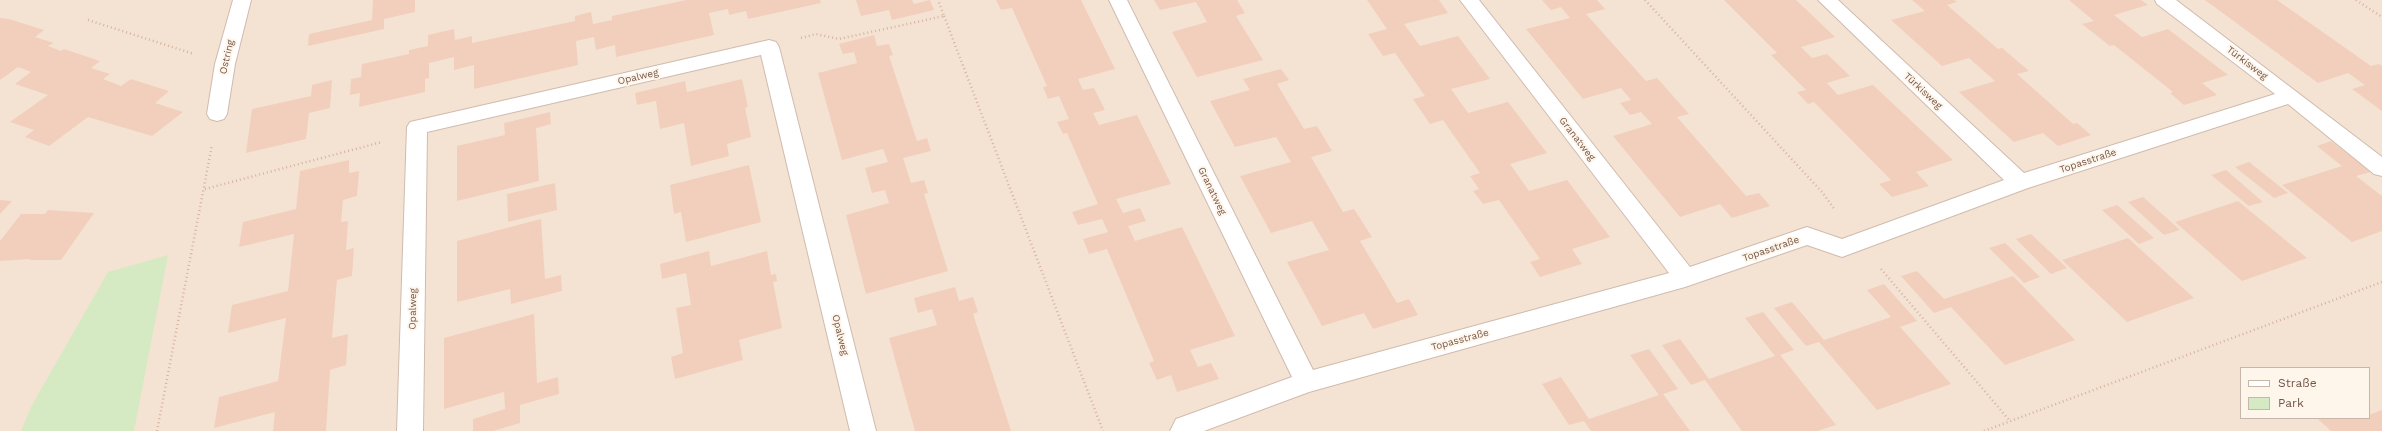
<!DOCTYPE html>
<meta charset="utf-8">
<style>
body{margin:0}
#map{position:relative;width:2382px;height:431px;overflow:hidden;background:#fcf2e5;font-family:"Work Sans",sans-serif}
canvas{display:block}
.legend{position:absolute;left:2240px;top:367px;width:130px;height:52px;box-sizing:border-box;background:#fff6eb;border:1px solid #c8b6ab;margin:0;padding:5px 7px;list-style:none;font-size:12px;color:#75574a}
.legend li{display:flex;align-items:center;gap:8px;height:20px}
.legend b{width:20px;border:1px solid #c8b6ab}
</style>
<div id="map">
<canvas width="2382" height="431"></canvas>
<ul class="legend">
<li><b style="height:5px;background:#fff"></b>Straße</li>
<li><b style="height:11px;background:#d5eac3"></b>Park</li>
</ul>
</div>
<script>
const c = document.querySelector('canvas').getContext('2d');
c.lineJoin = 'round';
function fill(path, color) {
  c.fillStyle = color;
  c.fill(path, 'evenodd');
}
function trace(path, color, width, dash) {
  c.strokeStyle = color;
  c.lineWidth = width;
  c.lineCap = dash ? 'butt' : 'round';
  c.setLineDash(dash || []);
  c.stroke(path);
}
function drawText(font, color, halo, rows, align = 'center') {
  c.font = font + ' "Work Sans",sans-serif';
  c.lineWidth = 4;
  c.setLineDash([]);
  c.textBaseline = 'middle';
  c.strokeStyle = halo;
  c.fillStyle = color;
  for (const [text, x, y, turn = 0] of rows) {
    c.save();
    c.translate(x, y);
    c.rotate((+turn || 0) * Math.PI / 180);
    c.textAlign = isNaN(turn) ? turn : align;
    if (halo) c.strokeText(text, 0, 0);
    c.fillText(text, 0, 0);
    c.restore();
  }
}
fill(new Path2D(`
 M0,0H2382V431H0ZM2241,368H2369V418H2241Z`), '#f4e3d3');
fill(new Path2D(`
 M168,255L134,431H21L32,405L108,272Z`), '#d5eac3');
fill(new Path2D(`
 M373,0H415V12L384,19V29L308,46L309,34L372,20Z
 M686,0H820L821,3L748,19L746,11L729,15L728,9L709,13L714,35L616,57L615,45L596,50L594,37L576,41L578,65L474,89V65L454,70V57L429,63V78L425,79V92L359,107L360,93L350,95L351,79L361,77L362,64L409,54V50L428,46V35L454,29L455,40L472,36V43L575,21V16L591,12L593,24L612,20V16Z
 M856,0H912L914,4L930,0L934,10L892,20L889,10L861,16Z
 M996,0H1081L1115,69L1078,79L1083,90L1094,88L1105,110L1093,113L1099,125L1137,115L1171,184L1116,199L1123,213L1140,208L1146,221L1128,226L1135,241L1182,227L1235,336L1190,350L1198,367L1211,363L1219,379L1177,392L1171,375L1157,380L1149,363L1154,361L1107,249L1089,254L1083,239L1108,232L1102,219L1078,225L1072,212L1098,204L1067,133L1063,134L1057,122L1069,119L1059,96L1048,99L1043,87L1047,86L1012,8L1001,10Z
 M1154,0H1237L1245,13L1236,16L1263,60L1197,77L1172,32L1207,22L1196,2L1160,10Z
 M1367,0H1439L1448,13L1404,24L1420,46L1458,36L1490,79L1451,89L1468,113L1508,102L1547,153L1510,164L1529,191L1567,180L1610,237L1572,249L1582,264L1540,277L1530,262L1540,259L1499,200L1483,204L1473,191L1479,189L1470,176L1480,173L1443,120L1430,124L1413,99L1425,96L1395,53L1383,56L1368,34L1387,29Z
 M1542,0H1597L1605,9L1586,14L1646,81L1657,78L1689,114L1677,117L1746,196L1759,193L1770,206L1732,218L1720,204L1680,217L1613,136L1652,124L1641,112L1630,115L1620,103L1631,100L1621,88L1583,99L1526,29L1570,18L1561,7L1551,10Z
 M1724,0H1796L1835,37L1801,47L1812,58L1827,54L1850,76L1827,83L1838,95L1873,85L1953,160L1916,172L1929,186L1892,197L1879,184L1891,180L1814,102L1808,104L1797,92L1806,90L1771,55L1777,53Z
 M1912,0H1954L1957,2L1947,5L1998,49L2002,48L2029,71L2017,74L2073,124L2077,123L2091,135L2058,146L2043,133L2014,142L1959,92L1995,81L1969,58L1942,66L1891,20L1925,11Z
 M2069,0H2141L2148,5L2114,15L2142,37L2168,29L2228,75L2202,83L2217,95L2184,105L2170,93L2173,92L2143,68L2114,45L2110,46L2082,24L2094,21Z
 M2205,0H2277L2371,66L2379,64L2382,66V111L2352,89L2365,85L2348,73L2318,83Z
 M0,18L9,19L44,30L35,37L54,43L48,46L61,51L64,49L100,61L91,68L110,74L103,79L121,86L131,79L169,91L155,103L183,112L152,136L88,117L49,146L25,137L34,130L10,122L48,95L15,84L31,72L18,67L0,80Z
 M874,35L877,46L889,44L893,55L889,56L917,141L927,138L931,151L903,158L911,183L924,180L928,193L924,194L948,271L866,294L846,215L889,203L885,190L872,193L865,168L888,162L883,149L842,160L818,73L857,63L854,52L843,54L839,44Z
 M1281,69L1289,80L1277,84L1304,129L1317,126L1332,151L1311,157L1343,212L1354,209L1372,237L1360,241L1397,303L1409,299L1418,315L1373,329L1364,313L1322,326L1287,262L1329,250L1312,221L1271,233L1240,176L1291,162L1276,137L1235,147L1210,101L1250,90L1243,79Z
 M742,79L748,107L745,108L751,137L727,144L729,156L691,166L684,123L660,129L656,101L637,105L635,93L685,81L687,92Z
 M332,80L330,108L309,113L306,139L246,153L252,109L311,96L312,85Z
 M550,112L551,124L536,128L539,181L457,201V146L505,135L504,123Z
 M2331,141L2371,172L2356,176L2382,196V231L2352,242L2282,185L2342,166L2317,146Z
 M349,160V173L359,171L357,196L343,200L341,222L348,221L346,250L354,248L352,276L337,280L332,338L348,334L346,365L330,370L326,431H273L275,412L214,428L219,397L278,381L286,318L228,333L232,305L288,291L294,234L239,247L243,222L296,209L300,171Z
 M2249,162L2288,193L2274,198L2235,167Z
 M749,165L761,222L686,242L681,212L674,214L670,185Z
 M2226,170L2263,202L2249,206L2211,175Z
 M555,183L557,210L508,222L507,194Z
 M2143,197L2180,230L2164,235L2128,202Z
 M0,200L12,201L0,214Z
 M2238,201L2307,258L2242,281L2175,222Z
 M2117,205L2154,238L2139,244L2102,210Z
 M48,210L94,213L61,260H29L30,259L0,261V241L21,214H45Z
 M541,219L545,279L561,275L562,291L511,304L510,289L457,302V241Z
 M2031,234L2067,268L2051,274L2016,239Z
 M2128,238L2194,298L2127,322L2062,260Z
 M2005,243L2040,277L2024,283L1989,248Z
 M709,251L711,266L767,251L771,275L776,274L777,281L773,282L782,328L739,340L743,360L675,379L671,357L683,353L676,308L691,305L686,273L662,279L660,264Z
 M1917,271L1944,299L2013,276L2075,340L2005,365L1951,307L1934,313L1901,276Z
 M1884,284L1917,321L1900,327L1951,384L1877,410L1819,342L1806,346L1774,308L1792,302L1824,340L1891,317L1867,290Z
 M955,287L959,301L973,297L978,312L973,314L1011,431H915L889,338L937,325L932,309L918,313L914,298Z
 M1763,312L1794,350L1780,355L1836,425L1817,431H1742L1705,380L1691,385L1662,345L1680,339L1709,379L1775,356L1745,318Z
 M534,314L537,383L558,377L559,394L520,405V423L493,431H473V419L505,409L504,392L444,409V338Z
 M1649,349L1678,389L1663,394L1690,431H1591L1584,421L1569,425L1542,384L1561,377L1589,419L1659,395L1630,355Z
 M2382,410V431H2331L2318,419L2369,418V415Z`), '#f2cfbc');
const minor = new Path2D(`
 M233,0H251L235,64L227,114L224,119L217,121L210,119L207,114L215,64Z
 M1109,0H1127L1313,370L1669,273L1460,0H1479L1690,267L1807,227L1842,239L2004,180L1818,0H1838L2024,173L2275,94L2157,4L2155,0H2176L2382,157V176L2374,174L2288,104L2028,188L1842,257L1807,245L1685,287L1309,392L1204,431H1170L1176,419L1292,377Z
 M769,40L776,42L779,47L876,431H850L761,55L427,132L423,431H397L407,127L410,122Z`);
trace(minor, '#d0bbae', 2);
trace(new Path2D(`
 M1645,0L1822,192L1835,210
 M2356,0L2382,17
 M944,16L1103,431
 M88,20L194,54
 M801,38L816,34L839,39L944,16L938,0
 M205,189L382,142
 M1881,269L2010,421
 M157,431L212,145
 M1984,431L2382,282`), '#d7b29f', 2.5, [1, 3]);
fill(minor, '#fff');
drawText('10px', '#75574a', '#fff6eb', [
 ["Ostring",227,57,-77],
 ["Türkisweg",2247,63,37],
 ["Opalweg",638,77,-13],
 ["Türkisweg",1923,91,43],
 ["Granatweg",1577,139,52],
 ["Topasstraße",2088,161,-18],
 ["Granatweg",1212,191,64],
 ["Topasstraße",1771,249,-19],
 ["Opalweg",413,309,-89],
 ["Opalweg",840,335,76],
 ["Topasstraße",1460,340,-15]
]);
</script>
